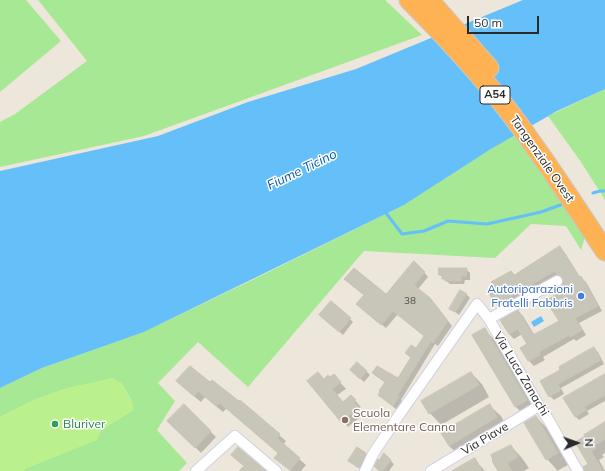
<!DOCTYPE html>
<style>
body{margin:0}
#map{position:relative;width:605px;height:471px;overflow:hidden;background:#ede7db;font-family:Mulish,sans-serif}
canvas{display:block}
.north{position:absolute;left:557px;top:423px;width:40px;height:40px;-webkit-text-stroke:3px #fff;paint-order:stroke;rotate:88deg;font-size:11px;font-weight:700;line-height:16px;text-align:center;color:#2a2a2a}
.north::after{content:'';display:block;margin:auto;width:14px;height:18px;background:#2a2a2a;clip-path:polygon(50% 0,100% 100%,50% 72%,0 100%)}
.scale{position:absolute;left:467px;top:16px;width:72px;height:18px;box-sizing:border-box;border:2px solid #2a2a2a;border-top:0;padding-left:5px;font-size:12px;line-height:14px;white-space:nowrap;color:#2a2a2a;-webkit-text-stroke:3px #fff;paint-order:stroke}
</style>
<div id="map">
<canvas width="605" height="471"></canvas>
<div class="north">N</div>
<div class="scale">50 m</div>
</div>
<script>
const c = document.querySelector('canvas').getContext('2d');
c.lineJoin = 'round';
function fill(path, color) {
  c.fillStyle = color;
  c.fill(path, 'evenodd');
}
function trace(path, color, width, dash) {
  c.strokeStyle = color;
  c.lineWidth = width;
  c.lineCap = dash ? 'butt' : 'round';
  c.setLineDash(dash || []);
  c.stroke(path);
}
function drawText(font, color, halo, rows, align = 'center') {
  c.font = font + ' Mulish,sans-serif';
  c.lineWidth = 3;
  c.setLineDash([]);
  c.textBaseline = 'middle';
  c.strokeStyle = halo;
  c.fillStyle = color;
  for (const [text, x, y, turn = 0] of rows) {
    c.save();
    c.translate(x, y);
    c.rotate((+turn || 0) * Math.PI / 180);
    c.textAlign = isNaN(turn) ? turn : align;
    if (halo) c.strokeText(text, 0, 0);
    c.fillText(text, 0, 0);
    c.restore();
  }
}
fill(new Path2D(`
 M0,0H26L61,41L0,92Z
 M38,0H385L422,35L144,136L0,167V122L15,114L87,61Z
 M605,89V200L581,162L548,116Z
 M515,135L578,223L585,237L581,250L566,226L531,224L495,258L364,251L248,387L198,342L158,383L175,401L157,430L187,463L179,471H25V469L101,430L133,410L131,399L121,383L112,379L68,388L34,400L0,417V388L42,368L144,332L244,284L404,205L491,149Z`), '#a6e893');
fill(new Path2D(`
 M112,378L121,383L131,399L133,410L101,430L97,440L25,469V471H0V417L34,400L68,388Z`), '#bbf18d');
fill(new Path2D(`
 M523,0H605V89L557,111L491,149L404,205L144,332L42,368L0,388V171L158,136L248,102L356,69Z
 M541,316L544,321L534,327L531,322Z`), '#65bff8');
fill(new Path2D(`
 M560,248L565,253L580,277L586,282L602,311L579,323L586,335L576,341L574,339L543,357L545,360L534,366L529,361L522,348L528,344L522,334L514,339L509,334L518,311L523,316L535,336L560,322L555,297L564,286L563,279L559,276L502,310L497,305L511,272L515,275Z
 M440,269H466L470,273V280H465L464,284H450L440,275Z
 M424,272L428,277L418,289L434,303L452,326L438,346L435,344L401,400L402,402L397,410L384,399L386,383L373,373L398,379L411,358L406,353L416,350L425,336L398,314L386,328L362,308Z
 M466,294L470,298L459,315L450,308Z
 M324,318L350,319L353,322L343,335Z
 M484,330L496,341L537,412L527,418L516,407L474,336Z
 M594,349L598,352L604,364L561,388L564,394L554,400L550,396L541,382Z
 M190,367L279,435L286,441L283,445L306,465L301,471H291L282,464L279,453L227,408L223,412L205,397L201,402L184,388L178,381Z
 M366,371L370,375L364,382L355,374Z
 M471,373L482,384L489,397L441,425L430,413L423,401Z
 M605,375V401L587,411L589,414L579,420L575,416Z
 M324,380L339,381L346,389L337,395L343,403L351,396L361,407L359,408L364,414L348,427L308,381Z
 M489,405L501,416L508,429L461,457L449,446L442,433Z
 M184,406L216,437L201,453L169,421Z
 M536,417L547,428L568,465L557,471H556L557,470L547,459Z
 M605,423V453L602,455L604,457L599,460L605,471H587L589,465L576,443Z
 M511,446L522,458L529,468L524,471H499L492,455Z
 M357,448L370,457L363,471L349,461Z
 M384,454L394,464L389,471H380L379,462Z
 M475,460L485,471H454Z`), '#0003');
trace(new Path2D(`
 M593,193L600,191H605
 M386,213L402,234L424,231L448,221L487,224L541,212L566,203`), '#65bff8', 3);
const building = new Path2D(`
 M560,246L579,277L581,276L598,306L575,318L582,330L570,337L569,335L539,352L540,355L528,361L520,348L527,344L518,329L509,334L500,320L518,310L533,335L559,321L546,301L554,296L551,293L563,286L562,278L557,275L555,271L496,305L487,290L494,286L491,282L511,271L514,275Z
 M414,261L425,272L414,285L430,298L448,321L433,343L431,341L397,396L399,397L393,406L378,395L380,392L379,391L385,382L372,373L377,366L398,378L411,357L405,353L411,345L416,348L424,336L393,311L381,325L356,304L364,295L344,279L354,268L386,294Z
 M439,268H467L466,276H461V281H445V279H442V275H439Z
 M460,290L467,294L455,312L449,309Z
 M331,301L351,318L339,332L319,315Z
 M485,328L527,400L515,407L472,335Z
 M594,347L601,360L558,384L561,390L549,397L540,381L560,370L559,367Z
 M357,362L367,371L360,379L350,370Z
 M190,366L210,382L212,380L239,401L240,400L280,434L277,438L300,458L290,470L274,458L278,453L220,403L216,406L198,391L194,396L176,381Z
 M318,372L324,379L328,375L330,377L334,374L341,382L332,389L343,402L351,395L356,400L354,402L359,407L341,422L307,381Z
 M471,372L479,385L429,414L421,401Z
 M605,374V395L584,407L586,410L575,417L563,398Z
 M184,404L211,431L195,448L167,421Z
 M490,404L497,417L449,446L441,433Z
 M536,416L558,453L546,460L524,423Z
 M605,422V439L594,446L596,448L591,451L603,471H584L583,467L588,464L575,442L585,436L584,435Z
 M511,445L518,457L507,463L512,471H498L492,461L493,460L491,455Z
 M238,447L266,471H239L244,466L231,455Z
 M357,447L366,453L359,468L348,461Z
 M384,453L391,460L383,471H379L374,466L378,459L379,460Z
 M475,458L482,471H452Z`);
fill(building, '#c8c5b9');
trace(building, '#c9c4b4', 1);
const street = new Path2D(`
 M489,319L557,281
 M196,471L235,436L276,471
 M365,471L373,454L397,418L477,304L489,319L539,406L548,419L578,471
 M431,471L539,406`);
const highway = new Path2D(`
 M409,0C443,34 477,70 507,109C542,154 573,203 605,251
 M429,0L489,68`);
trace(street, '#d0d1e4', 12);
trace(highway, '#c8c8c8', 21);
trace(street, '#fff', 10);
trace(highway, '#ffb254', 19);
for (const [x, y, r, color] of [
 [581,296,4,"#3f7fe0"],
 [345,420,4,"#8d6e63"],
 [55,424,4,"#2e9e5b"]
]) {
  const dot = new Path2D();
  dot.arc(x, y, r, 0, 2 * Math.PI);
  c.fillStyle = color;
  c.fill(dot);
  trace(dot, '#fff', 1.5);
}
drawText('10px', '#52514e', null, [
 ["38",410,301]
]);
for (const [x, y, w] of [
 [495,95,30]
]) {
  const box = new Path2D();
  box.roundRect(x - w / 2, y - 9, w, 18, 3);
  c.fillStyle = '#fff';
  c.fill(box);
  trace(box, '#2a2a2a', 1);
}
drawText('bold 11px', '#2a2a2a', null, [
 ["A54",495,95]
]);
drawText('12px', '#2a2a2a', '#fff', [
 ["Tangenziale Ovest",542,159,55],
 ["Via Luca Zanachi",521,374,59],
 ["Via Piave",485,439,-31]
]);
drawText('12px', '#366cbe', '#fff', [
 ["Autoriparazioni",573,289],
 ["Fratelli Fabbris",573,303]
], 'right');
drawText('12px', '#785e54', '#fff', [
 ["Scuola",353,413],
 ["Elementare Canna",353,427]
], 'left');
drawText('12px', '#27864d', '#fff', [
 ["Bluriver",63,424]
], 'left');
drawText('italic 13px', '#035aa5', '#fff', [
 ["Fiume Ticino",302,170,-26]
]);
</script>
